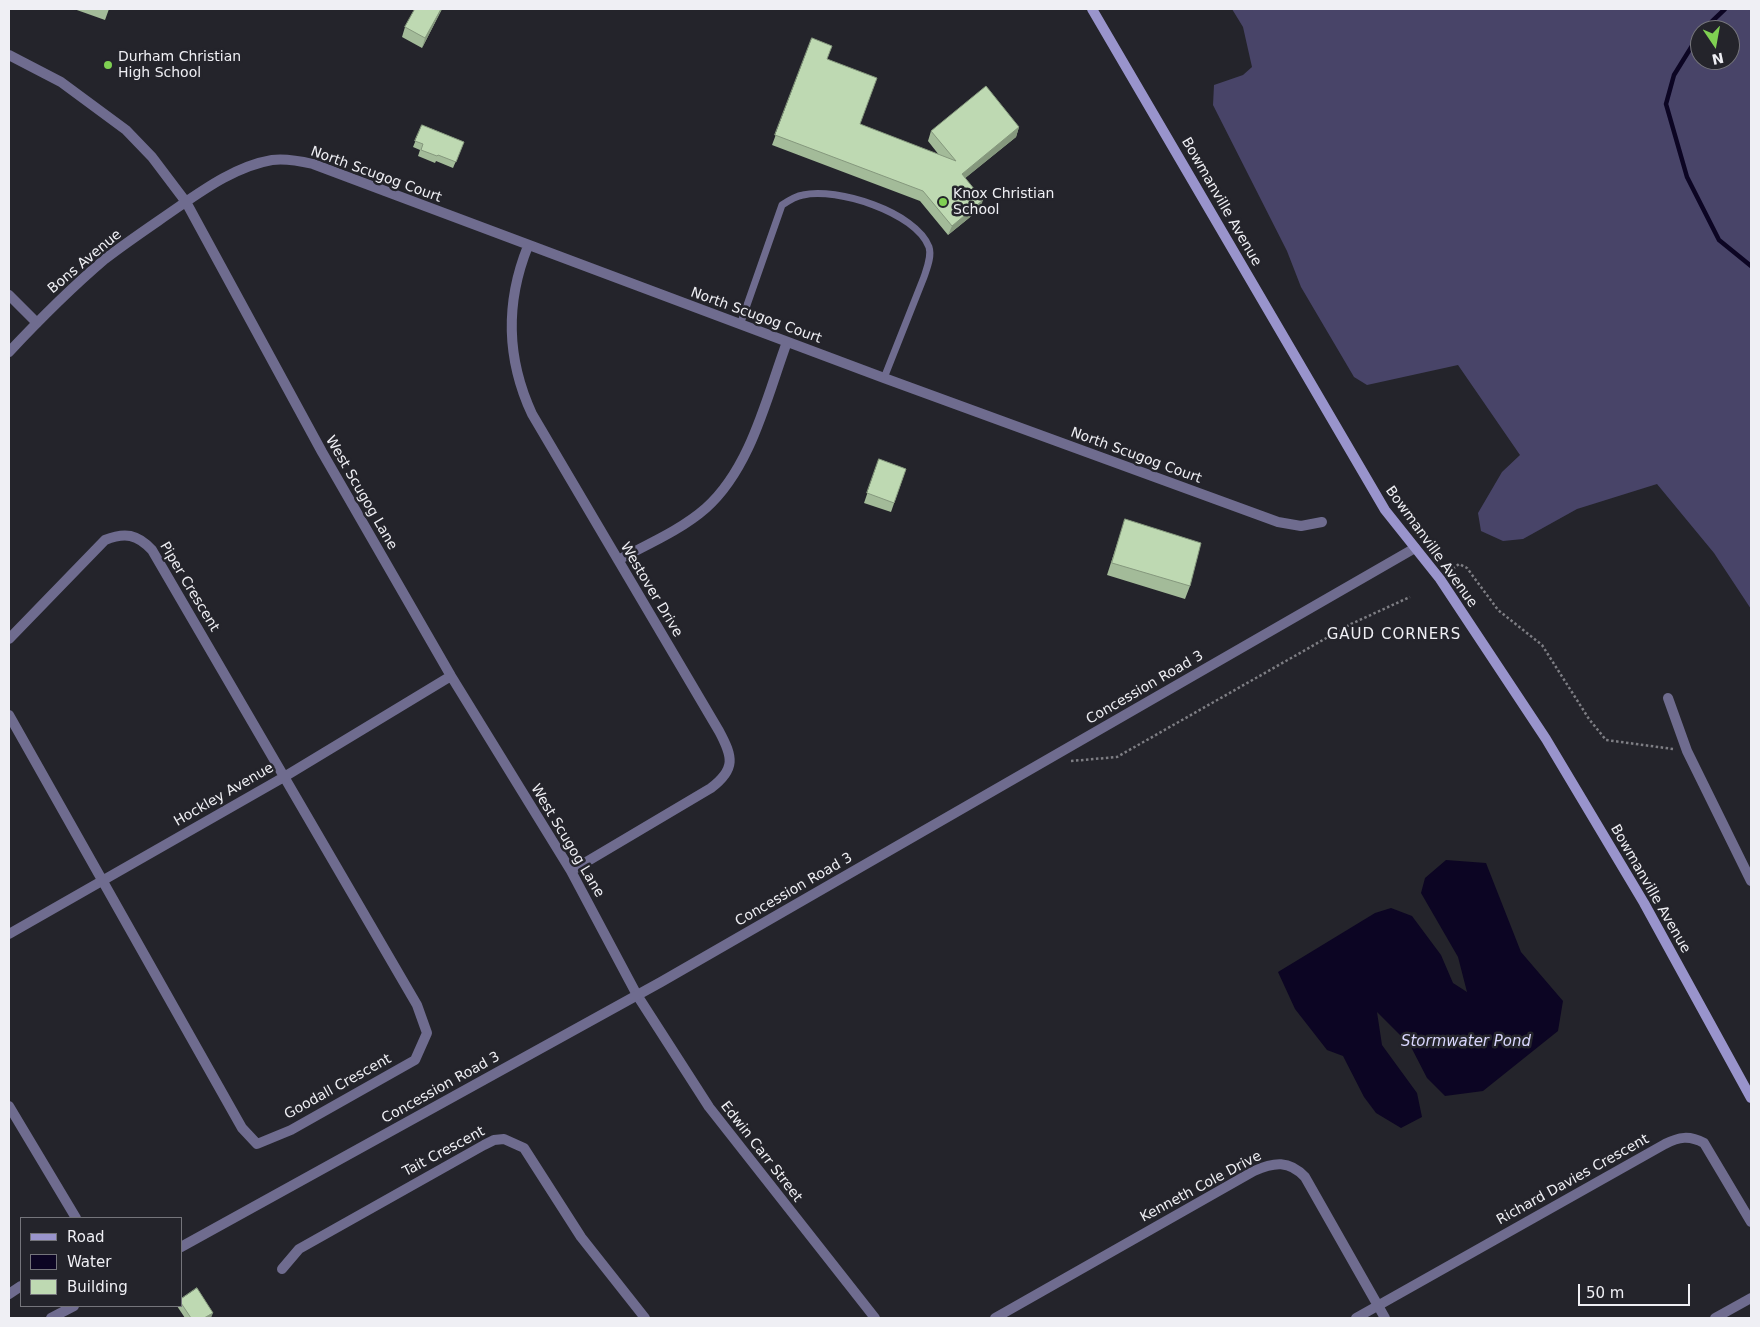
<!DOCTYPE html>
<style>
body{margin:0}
#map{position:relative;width:1760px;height:1327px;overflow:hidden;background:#24242b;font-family:"DejaVu Sans",sans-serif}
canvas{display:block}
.frame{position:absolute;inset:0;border:10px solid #efeff4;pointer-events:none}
.legend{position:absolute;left:20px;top:1217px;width:162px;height:90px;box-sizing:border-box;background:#24242b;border:1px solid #75757b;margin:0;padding:6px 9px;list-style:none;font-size:15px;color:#efeff4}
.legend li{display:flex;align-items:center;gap:10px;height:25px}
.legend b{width:25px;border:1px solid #75757b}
.north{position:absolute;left:1690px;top:20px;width:50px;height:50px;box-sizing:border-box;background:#24242b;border:1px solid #75757b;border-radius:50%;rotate:168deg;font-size:14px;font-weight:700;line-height:20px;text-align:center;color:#efeff4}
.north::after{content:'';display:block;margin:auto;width:18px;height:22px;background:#7fd052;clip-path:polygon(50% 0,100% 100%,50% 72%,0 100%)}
.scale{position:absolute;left:1578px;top:1284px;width:112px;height:22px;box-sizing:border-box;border:2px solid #efeff4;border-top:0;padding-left:6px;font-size:15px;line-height:18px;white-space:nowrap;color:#efeff4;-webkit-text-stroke:4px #24242b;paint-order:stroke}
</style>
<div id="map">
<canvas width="1760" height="1327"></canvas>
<div class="frame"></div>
<ul class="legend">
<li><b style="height:6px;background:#9994cc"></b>Road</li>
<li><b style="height:14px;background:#0c0523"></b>Water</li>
<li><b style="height:14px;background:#bed9b2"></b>Building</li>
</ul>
<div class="north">N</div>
<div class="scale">50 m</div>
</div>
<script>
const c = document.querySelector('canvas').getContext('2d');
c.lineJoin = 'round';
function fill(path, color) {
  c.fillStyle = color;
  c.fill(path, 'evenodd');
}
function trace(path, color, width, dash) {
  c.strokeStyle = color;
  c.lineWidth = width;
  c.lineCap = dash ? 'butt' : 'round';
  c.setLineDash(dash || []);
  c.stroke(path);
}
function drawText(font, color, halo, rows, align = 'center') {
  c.font = font + ' "DejaVu Sans",sans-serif';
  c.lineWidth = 5;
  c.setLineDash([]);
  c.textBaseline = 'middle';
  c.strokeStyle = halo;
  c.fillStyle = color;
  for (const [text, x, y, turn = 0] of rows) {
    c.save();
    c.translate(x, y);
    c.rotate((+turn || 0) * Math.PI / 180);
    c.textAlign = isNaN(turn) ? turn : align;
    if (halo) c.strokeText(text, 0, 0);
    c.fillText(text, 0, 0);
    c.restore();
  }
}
fill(new Path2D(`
 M1232,9H1751V609L1714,553L1657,484L1577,509L1523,539L1503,541L1481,531L1478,513L1502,472L1520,455L1458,365L1367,385L1354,377L1301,287L1287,251L1213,105L1214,85L1243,75L1252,67L1243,27ZM1700,30H1730V60H1700Z`), '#484468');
fill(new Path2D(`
 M1446,860L1486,863L1521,952L1563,1001L1558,1031L1483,1091L1445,1096L1427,1078L1410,1045L1377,1012L1382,1045L1417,1093L1422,1117L1401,1128L1376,1113L1364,1097L1343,1056L1327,1050L1295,1009L1278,972L1375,913L1391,908L1412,916L1441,955L1453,983L1467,992L1458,957L1421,893L1425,878Z`), '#0c0523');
trace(new Path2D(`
 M1703,30L1725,9
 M1700,33L1674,75L1666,104L1687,177L1719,240L1751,266`), '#0c0523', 4.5);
trace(new Path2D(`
 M1449,572L1459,564L1467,568L1498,610L1542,645L1589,719L1606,740L1673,749
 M1071,761L1117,757L1351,624L1410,597`), '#7e7e84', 2.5, [2.5, 2.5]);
trace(new Path2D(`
 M740,325L782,205C788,201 796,196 803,195C836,187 916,212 929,247C932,256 927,268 924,277L884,378`), '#6f6c8f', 7);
trace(new Path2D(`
 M9,55L61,82L126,130L152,157L186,202L322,452L451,676L571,871L637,995L709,1107L875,1318
 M528,246C505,303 506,358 532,414L719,731C733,757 736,769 711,788L571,871
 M9,295L37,323
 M9,352C39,320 71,288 105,259C127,242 151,226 174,210C203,190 236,166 272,160C286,158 300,161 313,164L884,378L1278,522L1301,526L1322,522
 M618,560C648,544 681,530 706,508C751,468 767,396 787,342
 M9,639L105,540C125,532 137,534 152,550L417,1005L427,1033L415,1060L291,1130L257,1144L242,1128L9,715
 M1668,698L1687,751L1751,881
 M9,934L284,777L451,676
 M9,1106L76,1218
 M282,1269L299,1249L484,1145L494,1140L504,1139L524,1148L581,1237L645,1318
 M9,1294L21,1286
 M995,1318L1254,1171C1274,1162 1289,1160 1305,1177L1385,1318
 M1356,1318L1665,1144C1679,1137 1689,1135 1704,1143L1751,1222
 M1715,1318L1751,1298`), '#6f6c8f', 10);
trace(new Path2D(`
 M181,1247L661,982L1415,548
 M51,1318L74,1306`), '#6f6c8f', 10);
trace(new Path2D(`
 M1092,9L1385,510L1440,579L1546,739L1644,903L1751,1098`), '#9994cc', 10);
fill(new Path2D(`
 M74,9H109L105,20Z
 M415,9H442L422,48L402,37L405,27Z
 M812,38L827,59L860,124L939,155L928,141L931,131L1019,127L1016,137L965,178L980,209L948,235L920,201L772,145Z
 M422,125L464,142L453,168L436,161L435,163L418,156L420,150L413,147Z
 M879,459L906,469L891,512L864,503Z
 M1125,519L1190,586L1185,599L1107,575Z
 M181,1299L211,1318H185L177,1306H181Z`), '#a3bb99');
fill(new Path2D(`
 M441,9H442L422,48L425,38Z
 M1019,127L1016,137L958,184L962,174Z
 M983,200L980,209L948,235L952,226Z
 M213,1313L211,1318H204Z`), '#85987d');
const building = new Path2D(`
 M415,9H441L425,38L405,27Z
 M812,38L832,46L827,59L877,78L860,124L956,161L931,131L986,86L1019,127L962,174L983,200L952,226L923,191L775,135Z
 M422,125L464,142L456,162L438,155L437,156L421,150L423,144L415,141Z
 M879,459L906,469L894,503L867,493Z
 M1125,519L1201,543L1190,586L1112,563Z
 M197,1288L213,1313L204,1318H191L181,1303V1299Z`);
fill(building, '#bed9b2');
trace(building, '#85987d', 1);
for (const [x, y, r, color] of [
 [108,65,5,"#7fd052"],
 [943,202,5,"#7fd052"]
]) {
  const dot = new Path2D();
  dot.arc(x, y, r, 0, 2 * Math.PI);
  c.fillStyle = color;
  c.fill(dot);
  trace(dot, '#24242b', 2);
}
drawText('14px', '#efeff4', '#24242b', [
 ["Durham Christian",118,57],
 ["High School",118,73],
 ["Knox Christian",953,194],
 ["School",953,210]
], 'left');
drawText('14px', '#efeff4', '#24242b', [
 ["North Scugog Court",376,175,20],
 ["Bowmanville Avenue",1221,202,60],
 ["Bons Avenue",85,262,-40],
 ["North Scugog Court",756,316,20],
 ["North Scugog Court",1136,456,20],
 ["West Scugog Lane",361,493,60],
 ["Bowmanville Avenue",1431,547,54],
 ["Piper Crescent",189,587,59],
 ["Westover Drive",651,590,59],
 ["Concession Road 3",1145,688,-30],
 ["Hockley Avenue",224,795,-30],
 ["West Scugog Lane",567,841,59],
 ["Bowmanville Avenue",1650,889,60],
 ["Concession Road 3",794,890,-30],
 ["Goodall Crescent",338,1087,-29],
 ["Concession Road 3",441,1088,-29],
 ["Tait Crescent",444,1152,-28],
 ["Edwin Carr Street",761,1152,52],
 ["Richard Davies Crescent",1573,1180,-29],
 ["Kenneth Cole Drive",1201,1187,-28]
]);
c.letterSpacing = '1px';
drawText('15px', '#efeff4', '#24242b', [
 ["GAUD CORNERS",1394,635]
]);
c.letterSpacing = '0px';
drawText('italic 15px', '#d9d6fd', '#24242b', [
 ["Stormwater Pond",1466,1042]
]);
</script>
